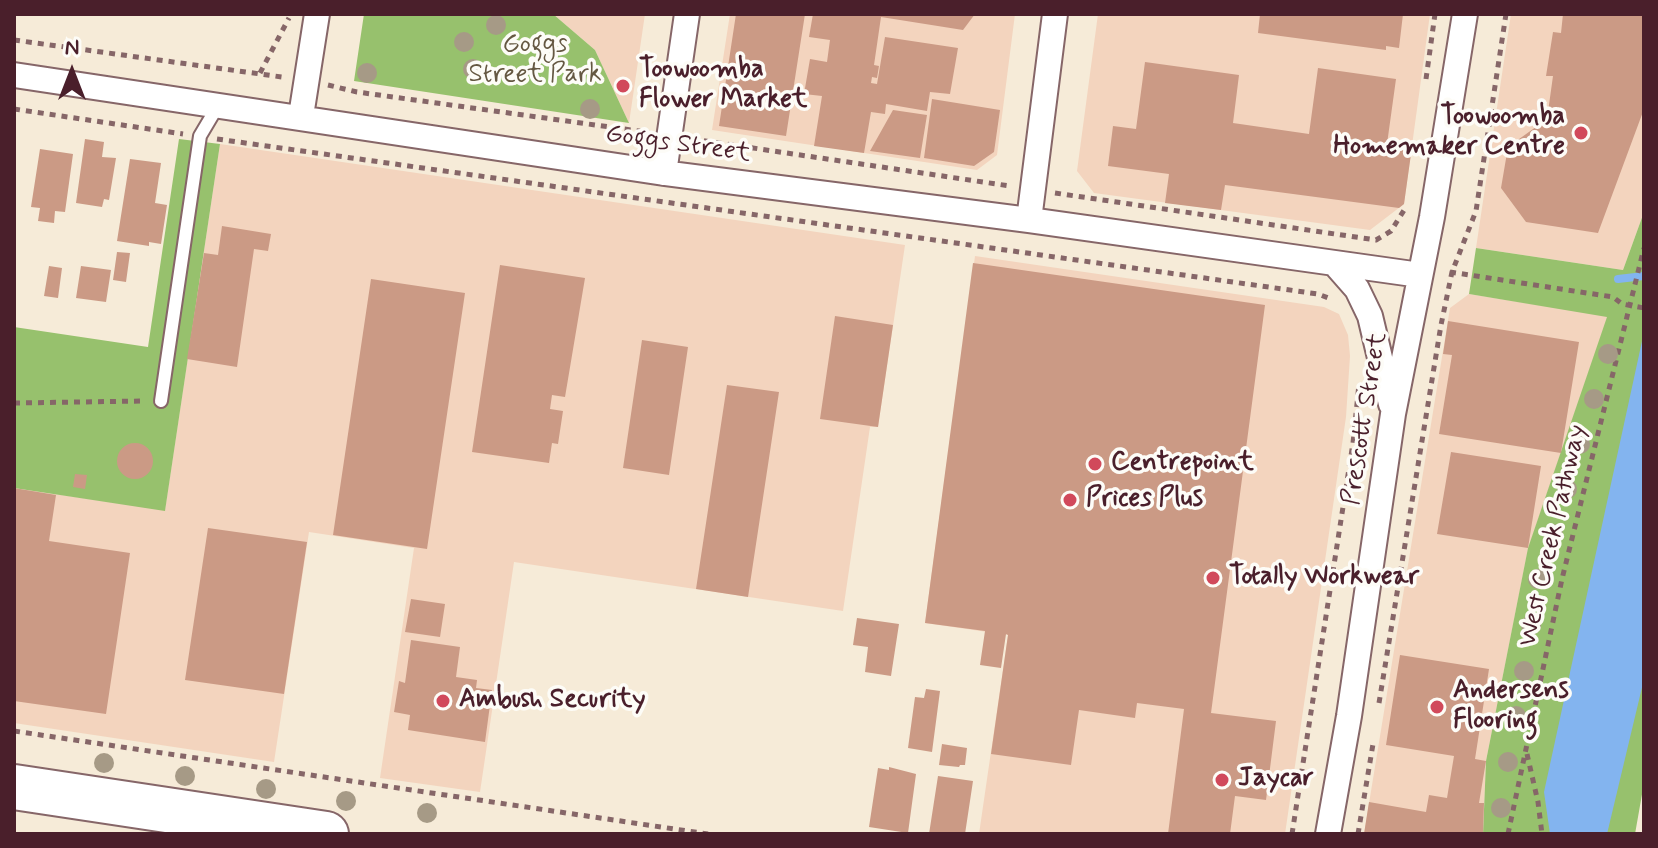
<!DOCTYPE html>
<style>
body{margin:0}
#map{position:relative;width:1658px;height:848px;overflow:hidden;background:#f6ebd8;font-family:Mynerve,sans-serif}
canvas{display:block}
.frame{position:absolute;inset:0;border:16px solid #4a1f2b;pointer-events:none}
.north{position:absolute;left:32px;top:32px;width:80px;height:80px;-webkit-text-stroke:6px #fdfcf7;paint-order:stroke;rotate:0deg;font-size:22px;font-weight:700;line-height:32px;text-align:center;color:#4a1f2b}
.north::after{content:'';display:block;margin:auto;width:28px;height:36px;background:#4a1f2b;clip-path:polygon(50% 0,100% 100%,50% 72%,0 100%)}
</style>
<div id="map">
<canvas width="1658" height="848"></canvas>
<div class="frame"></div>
<div class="north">N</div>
</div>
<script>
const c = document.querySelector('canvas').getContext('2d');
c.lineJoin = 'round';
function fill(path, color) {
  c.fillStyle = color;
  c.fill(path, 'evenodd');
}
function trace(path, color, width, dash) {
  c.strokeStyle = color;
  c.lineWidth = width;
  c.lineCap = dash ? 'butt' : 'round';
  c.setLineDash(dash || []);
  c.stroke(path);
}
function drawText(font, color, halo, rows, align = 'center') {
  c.font = font + ' Mynerve,sans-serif';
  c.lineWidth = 7;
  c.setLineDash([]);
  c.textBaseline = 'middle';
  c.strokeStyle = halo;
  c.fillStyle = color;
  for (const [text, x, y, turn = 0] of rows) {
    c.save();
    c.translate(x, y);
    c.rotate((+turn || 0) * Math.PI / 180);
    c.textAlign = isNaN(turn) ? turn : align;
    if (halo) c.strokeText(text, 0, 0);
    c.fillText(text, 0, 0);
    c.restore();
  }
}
fill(new Path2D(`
 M553,14H645L629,123L595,50Z
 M730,14H1015L997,155L977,170L712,130Z
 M1098,14H1430L1404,204L1370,230L1094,193L1077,171Z
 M1511,14H1644V212L1623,270L1476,248Z
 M220,144L905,245L878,427H870L843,611L514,562L480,792L380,778L414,548L309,532L274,762L14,723V488L165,510Z
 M975,256L1324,307L1339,314L1348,335L1350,356L1346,417L1285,834H979L1008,635L925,623Z
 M1469,294L1608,316L1528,549L1486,761L1483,834H1364L1450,308Z`), '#f3d4be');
fill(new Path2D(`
 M364,14H553L595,50L629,123L354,81Z
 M179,139L220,144L165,511L14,488V327L148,347Z
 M1644,212V783L1635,834H1483L1486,761L1528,548L1607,317L1469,294L1476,248L1623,270Z`), '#97c16d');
fill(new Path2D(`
 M1644,332V679L1607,834H1550L1544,792Z`), '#83b4ef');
trace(new Path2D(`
 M1618,279L1644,276`), '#83b4ef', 8);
fill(new Path2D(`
 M736,14H805L786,136L719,126Z
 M813,14H975L963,30L881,17L874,65L879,66L877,78L872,77L871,83L877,84L885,37L958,48L950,94L930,92L927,111L886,104L885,114L871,112L864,153L814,146L822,96L804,94L810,59L827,62L830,40L809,37Z
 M1260,14H1403L1399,48L1386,46V50L1258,33Z
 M1563,14H1644V109L1598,233L1526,222L1501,188L1508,147L1547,119L1553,76H1546L1553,32L1561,33Z
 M1145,62L1239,75L1233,123L1309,134L1318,68L1396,79L1387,144L1412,147L1404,204L1399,208L1225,185L1221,210L1165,203L1169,174L1108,166L1113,126L1136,129Z
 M932,99L1000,110L994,152L974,166L924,158Z
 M893,110L927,115L920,158L870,151Z
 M85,139L104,142L102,157L116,158L109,200L104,199L102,207L76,203Z
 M40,149L73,154L65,212L55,211L54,223L38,221L40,208L31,207Z
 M130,159L161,163L155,203L167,205L161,244L149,242V246L117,241Z
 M222,226L271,234L268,251L254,249L237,367L187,359L204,253L218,255Z
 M117,252L130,253L126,282L113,280Z
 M973,263L1265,305L1211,713L1276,721L1266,800L1235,796L1230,834H1168L1184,709L1137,703L1135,718L1079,710L1071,765L991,754L1008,635L1006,634L1001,668L980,665L985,631L925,623Z
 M500,265L585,278L565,397L552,395L550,409L563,411L558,444L552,443L549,463L472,452Z
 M49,266L62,268L58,298L44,296Z
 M81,266L111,270L106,302L76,298Z
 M371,279L465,293L427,549L333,535Z
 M835,316L893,325L878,427L820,419Z
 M1448,321L1579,342L1561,453L1439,434L1452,355L1443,354Z
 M642,340L688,347L669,475L623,468Z
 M727,385L779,392L748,597L696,589Z
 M117 461a18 18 0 1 1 36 0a18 18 0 1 1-36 0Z
 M1451,452L1541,466L1528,548L1437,534Z
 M75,474L87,475L85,489L73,487Z
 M14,488L56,495L49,541L130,553L106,714L14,701Z
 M208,528L307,542L284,694L185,680Z
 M411,599L445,604L440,637L405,632Z
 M857,618L899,624L891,676L865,672L868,647L853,645Z
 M411,640L460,647L456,677L477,680L476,688L492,690L485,742L408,730L410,715L394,712L399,681L405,683Z
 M1400,655L1489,669L1475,759L1486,761L1479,803H1484L1483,834H1364L1369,802L1426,812L1429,795L1447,798L1454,756L1386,745Z
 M926,689L940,691L932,752L908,748L915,697L924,698Z
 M942,744L967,748L965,765H960L959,767L939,765Z
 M889,767L916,774L908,833L869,827L878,768L889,770Z
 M938,776L973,781L965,834H929Z`), '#cb9a85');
const lane = new Path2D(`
 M161,401L200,136L219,104`);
const street = new Path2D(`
 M14,75L664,173L1029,220L1420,275
 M301,116L317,14
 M664,173L687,14
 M1029,220L1055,14
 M1335,264L1357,289L1370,316L1391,404
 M1328,834L1349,716L1393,414L1432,217L1465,14`);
const highway = new Path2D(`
 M14,787L326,834`);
trace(lane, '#866668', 16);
trace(street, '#866668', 28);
trace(highway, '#866668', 48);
trace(new Path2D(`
 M14,40L282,77
 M260,73L289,18
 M1426,79L1435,14
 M328,85L357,92L646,132
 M14,109L183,134
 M217,139L1318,294L1331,299
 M692,139L1010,186
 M1055,193L1376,240L1391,231L1406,207
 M1450,272L1613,297L1622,304L1644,308
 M14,403L144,401
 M1379,703L1441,325L1452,272L1476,211L1506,14
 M14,731L708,834
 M1527,754L1538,802L1542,834
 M1292,834L1353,443L1359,384
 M1358,834L1373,744
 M1508,834L1562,579L1644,248`), '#866668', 5, [6, 6]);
trace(lane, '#fff', 12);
trace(street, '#fff', 24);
trace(highway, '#fff', 44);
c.fillStyle = '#a69a86';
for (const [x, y] of [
 [496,25],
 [464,42],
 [473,69],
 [367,73],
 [590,109],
 [1608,354],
 [1594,399],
 [1580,444],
 [1567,489],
 [1553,534],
 [1538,579],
 [1531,625],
 [1524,671],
 [1516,716],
 [1508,762],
 [104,763],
 [185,776],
 [266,789],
 [346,801],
 [1501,808],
 [427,813]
]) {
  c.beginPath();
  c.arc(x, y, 10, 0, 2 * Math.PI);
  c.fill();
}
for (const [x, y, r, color] of [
 [623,86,8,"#d1495b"],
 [1581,133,8,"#d1495b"],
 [1095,464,8,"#d1495b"],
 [1070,500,8,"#d1495b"],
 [1213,578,8,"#d1495b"],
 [443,701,8,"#d1495b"],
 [1437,707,8,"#d1495b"],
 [1222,780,8,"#d1495b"]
]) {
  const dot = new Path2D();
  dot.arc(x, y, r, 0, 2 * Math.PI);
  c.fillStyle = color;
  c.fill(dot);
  trace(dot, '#fdfcf7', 3);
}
drawText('26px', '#655842', '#fdfcf7', [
 ["Goggs",535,46],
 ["Street Park",535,76]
]);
drawText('bold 26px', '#4a1f2b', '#fdfcf7', [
 ["Toowoomba",639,71],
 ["Flower Market",639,101],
 ["Toowoomba",1565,118,"right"],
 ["Homemaker Centre",1565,148,"right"],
 ["Centrepoint",1111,464],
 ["Prices Plus",1086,500],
 ["Totally Workwear",1229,578],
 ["Andersens",1453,692],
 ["Flooring",1453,722],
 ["Ambush Security",459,701],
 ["Jaycar",1238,780]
], 'left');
drawText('26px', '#4a1f2b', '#fdfcf7', [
 ["Goggs Street",678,145,8],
 ["Prescott Street",1366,419,-81],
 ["West Creek Pathway",1554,536,-77]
]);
</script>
